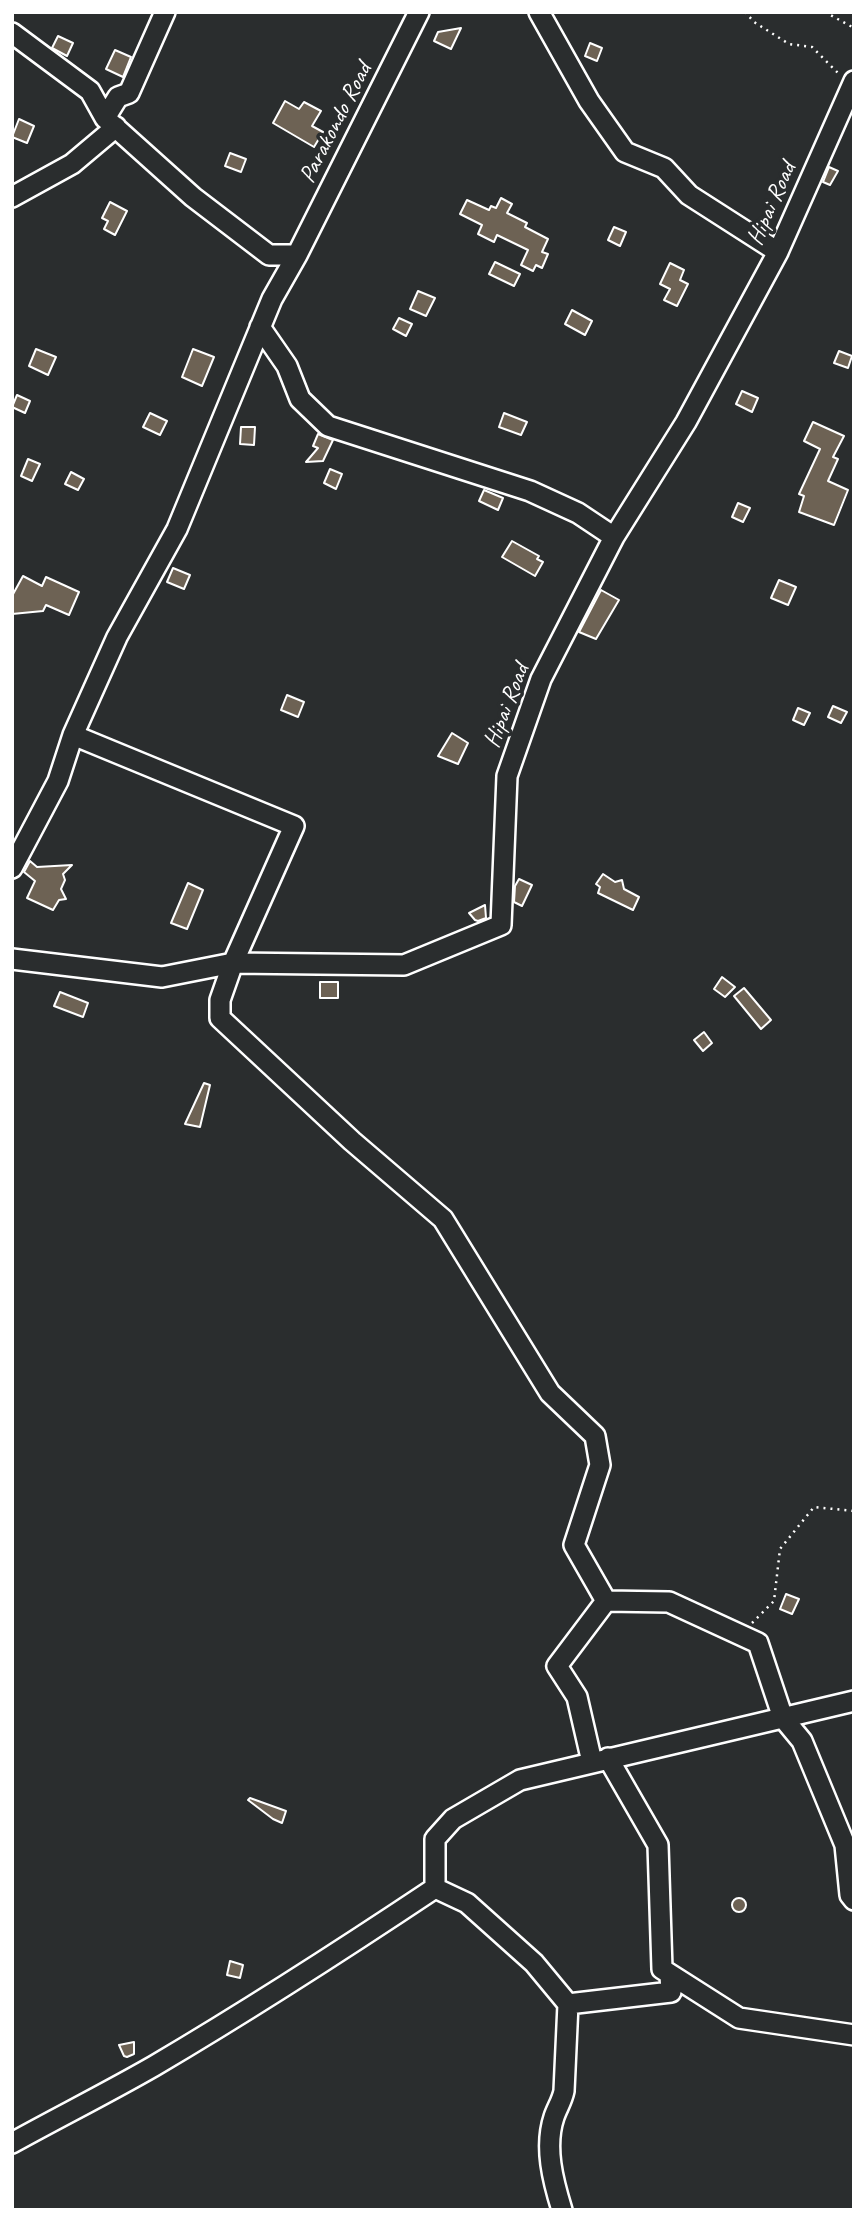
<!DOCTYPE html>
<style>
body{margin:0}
#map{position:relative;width:866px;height:2222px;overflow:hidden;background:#2a2d2e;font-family:Caveat,sans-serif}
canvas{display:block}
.frame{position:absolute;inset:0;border:14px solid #fff;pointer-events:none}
</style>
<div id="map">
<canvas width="866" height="2222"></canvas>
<div class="frame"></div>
</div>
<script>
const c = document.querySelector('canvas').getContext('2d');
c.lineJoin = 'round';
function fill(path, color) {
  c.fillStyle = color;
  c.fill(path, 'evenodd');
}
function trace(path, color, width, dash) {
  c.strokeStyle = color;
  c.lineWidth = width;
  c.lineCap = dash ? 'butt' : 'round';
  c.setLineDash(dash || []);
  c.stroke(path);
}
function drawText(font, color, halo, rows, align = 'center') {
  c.font = font + ' Caveat,sans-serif';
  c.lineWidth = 7;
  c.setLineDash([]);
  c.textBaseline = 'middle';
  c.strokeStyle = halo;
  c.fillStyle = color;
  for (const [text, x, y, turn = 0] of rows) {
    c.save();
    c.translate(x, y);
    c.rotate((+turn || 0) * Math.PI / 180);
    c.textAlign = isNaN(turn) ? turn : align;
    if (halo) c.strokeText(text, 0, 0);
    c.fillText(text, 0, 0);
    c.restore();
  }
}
const building = new Path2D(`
 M461,28L451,49L434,41L438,32Z
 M58,36L73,43L67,56L52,48Z
 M590,43L602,48L597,61L585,56Z
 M115,50L131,57L123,77L106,69Z
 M285,101L299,109L304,102L321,111L312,126L323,132L314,147L273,123Z
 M19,119L34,126L27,143L12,137Z
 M230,153L246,159L241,172L225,166Z
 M829,167L838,171L830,185L823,182Z
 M501,198L512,204L507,213L527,223L525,227L548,239L542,252L548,254L542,268L536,265L533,271L521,265L528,250L497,235L494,242L478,234L482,225L460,214L467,200L489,210L491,206L496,208Z
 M110,202L127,211L115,235L104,229L108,221L102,218Z
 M614,227L626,232L620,246L608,240Z
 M495,262L520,274L514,286L489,274Z
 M670,263L684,270L680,280L688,284L677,306L664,300L670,289L660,284Z
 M418,291L435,298L426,316L410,309Z
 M572,310L592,321L585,335L565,324Z
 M399,318L412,324L406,336L393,329Z
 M36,349L56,357L48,375L29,366Z
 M193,349L214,357L202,386L182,377Z
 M839,351L852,356L848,368L834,363Z
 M742,391L758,398L752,412L736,404Z
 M17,395L30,401L25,413L12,407Z
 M150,413L167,421L160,435L143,427Z
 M504,413L527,422L521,435L499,427Z
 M813,422L844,436L833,457L838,459L828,481L848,490L834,525L799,512L804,496L799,494L820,449L804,441Z
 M241,427H255L254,445L240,444Z
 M318,434L333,440L323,461L306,462L318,448L313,446Z
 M28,459L40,464L32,481L21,476Z
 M330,469L342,474L336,489L324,483Z
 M71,472L84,479L78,490L65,484Z
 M484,490L503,498L498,510L479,501Z
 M738,503L750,508L743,522L732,517Z
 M512,541L539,556L537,559L543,562L535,576L502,557Z
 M173,568L190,575L184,589L167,582Z
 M23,576L42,586L46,577L79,592L69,615L46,605L43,611L12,614V596Z
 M779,580L796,587L788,605L771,598Z
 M601,590L619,600L596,639L579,632Z
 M287,695L304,702L298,717L281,710Z
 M833,706L847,712L841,723L828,717Z
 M798,708L810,713L804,725L793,720Z
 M452,733L468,743L458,764L438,756Z
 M30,861L37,867L72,865L63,874L65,880L61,889L66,899L59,900L53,910L27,898L35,881L24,872Z
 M603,874L615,882L622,880L624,889L639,897L633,910L598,893L600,887L596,884Z
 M519,879L532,885L522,906L514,902L515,886Z
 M188,883L203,890L187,929L171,923Z
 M485,905L486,918L478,921L475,920L469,913Z
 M722,977L735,987L725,997L714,989Z
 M320,982H338V998H320Z
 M744,988L771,1020L761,1029L734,996Z
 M60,992L88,1003L83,1017L54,1006Z
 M704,1032L712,1043L703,1051L694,1040Z
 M204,1083L210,1085L200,1127L185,1124Z
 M786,1594L799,1599L792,1614L780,1609Z
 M250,1798L286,1811L282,1823L273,1819L248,1800Z
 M732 1905a7 7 0 1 1 14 0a7 7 0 1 1-14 0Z
 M230,1961L243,1965L240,1978L227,1975Z
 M134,2042V2054L127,2057L124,2056L119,2045Z`);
fill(building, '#6d6254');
trace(building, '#fff', 2);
const minor = new Path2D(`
 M539,12L589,101L625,152L664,168L689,195L778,252
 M12,33L90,91L105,118L118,97L129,93L165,12
 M12,197L72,164L116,127
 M297,255L419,12
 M260,327L287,366L300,399L328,426L530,491L578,513L614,537
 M73,735L294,826L233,963L220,1000V1018L352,1141L443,1219L550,1393L595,1436L600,1465L574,1545L606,1601
 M12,868L58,781L73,735L117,637L177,529L272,299L297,255H269L193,197L105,118
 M12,959L162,977L233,963L404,965L501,925L507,776L541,679L614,537L686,422L778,252L854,81
 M608,1758L658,1845L662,1969L739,2018L854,2035
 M592,1762L577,1697L557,1666L606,1601L669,1602L758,1643L783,1718L802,1741L845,1845L850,1895L854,1900
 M435,1888V1839L453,1819L520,1780L854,1701
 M435,1888L467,1903L534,1963L568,2004L564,2091C562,2101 557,2108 554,2117C544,2147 553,2181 562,2210
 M568,2004L671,1992L670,1975
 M12,2143C59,2117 107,2093 154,2066C249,2010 342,1950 435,1888`);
trace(minor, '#fff', 24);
trace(new Path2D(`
 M745,12L754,22L789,44L812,47L839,74
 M825,12L854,28
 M752,1623L774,1601L780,1549L814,1507L854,1511`), '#fff', 2.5, [2, 5]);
trace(minor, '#2a2d2e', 19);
drawText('24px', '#fff', '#2a2d2e', [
 ["Parakondo Road",336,123,-63],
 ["Hipai Road",772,204,-66],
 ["Hipai Road",507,706,-69]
]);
</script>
